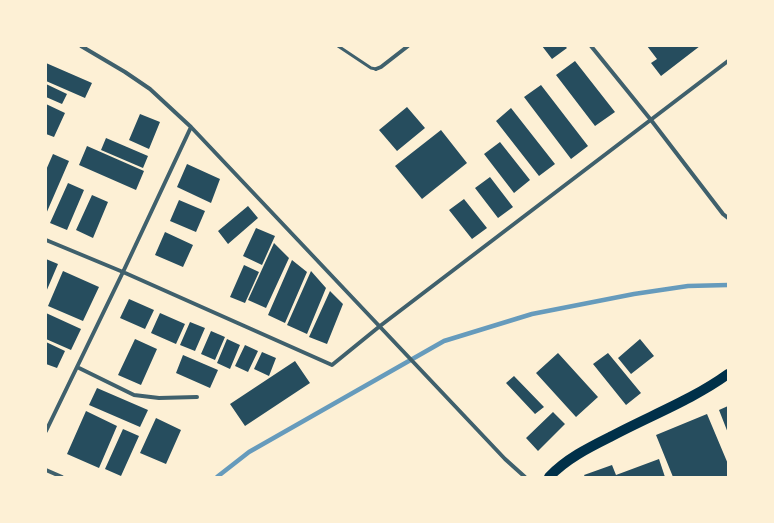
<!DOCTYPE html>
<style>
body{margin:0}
#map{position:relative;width:774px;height:523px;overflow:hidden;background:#fdf0d5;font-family:"Space Grotesk",sans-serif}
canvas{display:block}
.frame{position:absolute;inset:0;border:47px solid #fdf0d5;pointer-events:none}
</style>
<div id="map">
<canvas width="774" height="523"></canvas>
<div class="frame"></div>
</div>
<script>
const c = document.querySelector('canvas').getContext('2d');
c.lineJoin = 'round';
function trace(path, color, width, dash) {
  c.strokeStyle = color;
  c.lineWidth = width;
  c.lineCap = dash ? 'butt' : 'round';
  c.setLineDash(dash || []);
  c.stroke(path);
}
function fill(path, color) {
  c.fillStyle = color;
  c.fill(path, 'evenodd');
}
trace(new Path2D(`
 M217,477L249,452L444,341L532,314L634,294L688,286L728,285`), '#669bbc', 4.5);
fill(new Path2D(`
 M542,46H565L567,48L552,59Z
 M647,46H700L661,76L651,63L657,59Z
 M575,61L615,112L595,126L556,75Z
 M46,63L92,83L85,98L46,81Z
 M46,84L67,94L62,104L46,97Z
 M541,85L588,146L571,159L524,97Z
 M46,104L65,113L54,137L46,134Z
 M407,107L425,128L397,151L379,130Z
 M511,108L555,164L539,176L496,121Z
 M140,114L160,122L149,149L129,140Z
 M441,130L467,163L422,199L395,166Z
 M106,138L148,156L143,168L101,150Z
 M500,142L530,180L514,193L484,154Z
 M87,146L144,171L136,190L79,165Z
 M53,154L69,161L46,214V170Z
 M187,164L220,179L211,203L177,187Z
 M490,177L513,207L498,218L475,188Z
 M68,183L84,190L67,230L50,223Z
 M92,195L108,202L93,238L76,230Z
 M464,199L487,228L472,239L449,210Z
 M179,200L205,211L196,232L170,221Z
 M248,206L258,218L228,244L218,231Z
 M256,228L275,236L262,265L243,256Z
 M165,232L193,245L183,267L155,255Z
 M274,243L289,258L266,308L248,300Z
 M46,259L58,264L46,292Z
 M292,260L307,272L285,323L268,315Z
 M244,265L259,272L245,303L230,297Z
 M63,271L99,287L83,321L48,306Z
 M311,271L326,288L307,334L287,325Z
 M330,291L343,304L327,344L309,337Z
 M129,299L154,310L145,329L120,318Z
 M46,313L81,329L71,350L46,339Z
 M160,313L185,324L176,344L151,333Z
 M190,322L205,328L195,351L180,345Z
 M211,331L225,337L215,360L201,354Z
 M135,339L157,349L141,385L118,375Z
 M227,339L240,345L230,369L217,363Z
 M640,339L654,356L631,374L618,358Z
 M46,342L65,351L57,368L46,364Z
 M245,345L258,351L248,372L235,366Z
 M262,352L276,358L269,376L254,369Z
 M558,353L598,397L576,417L536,373Z
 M608,353L641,393L626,405L593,364Z
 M183,355L218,370L210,388L176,373Z
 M295,361L310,383L245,426L230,404Z
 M514,376L544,407L535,414L506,383Z
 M97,388L148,410L140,427L89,405Z
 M728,406V433L719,410Z
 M86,411L117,426L99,468L67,454Z
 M553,412L565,424L538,451L526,438Z
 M707,414L728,464V477H673L656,435Z
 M156,418L181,430L166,464L140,453Z
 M123,429L139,436L121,476L105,469Z
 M659,459L665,477H585L584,475L612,465L616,475Z`), '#264d5e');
trace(new Path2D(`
 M338,46L371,68L376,69`), '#3f606c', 3);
trace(new Path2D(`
 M81,46L125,72L150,89L191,127L505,459L525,477
 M591,46L651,120L723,214L728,218
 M376,69L381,67L408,46
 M46,240L123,272L332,365L380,326L728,61
 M77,367L134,395L159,398L197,397
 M46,431L123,272L191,127
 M46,470L62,477`), '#3f606c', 4);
trace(new Path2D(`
 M549,477C566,459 588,448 610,437C649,416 692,400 728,374`), '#003049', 10);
</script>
